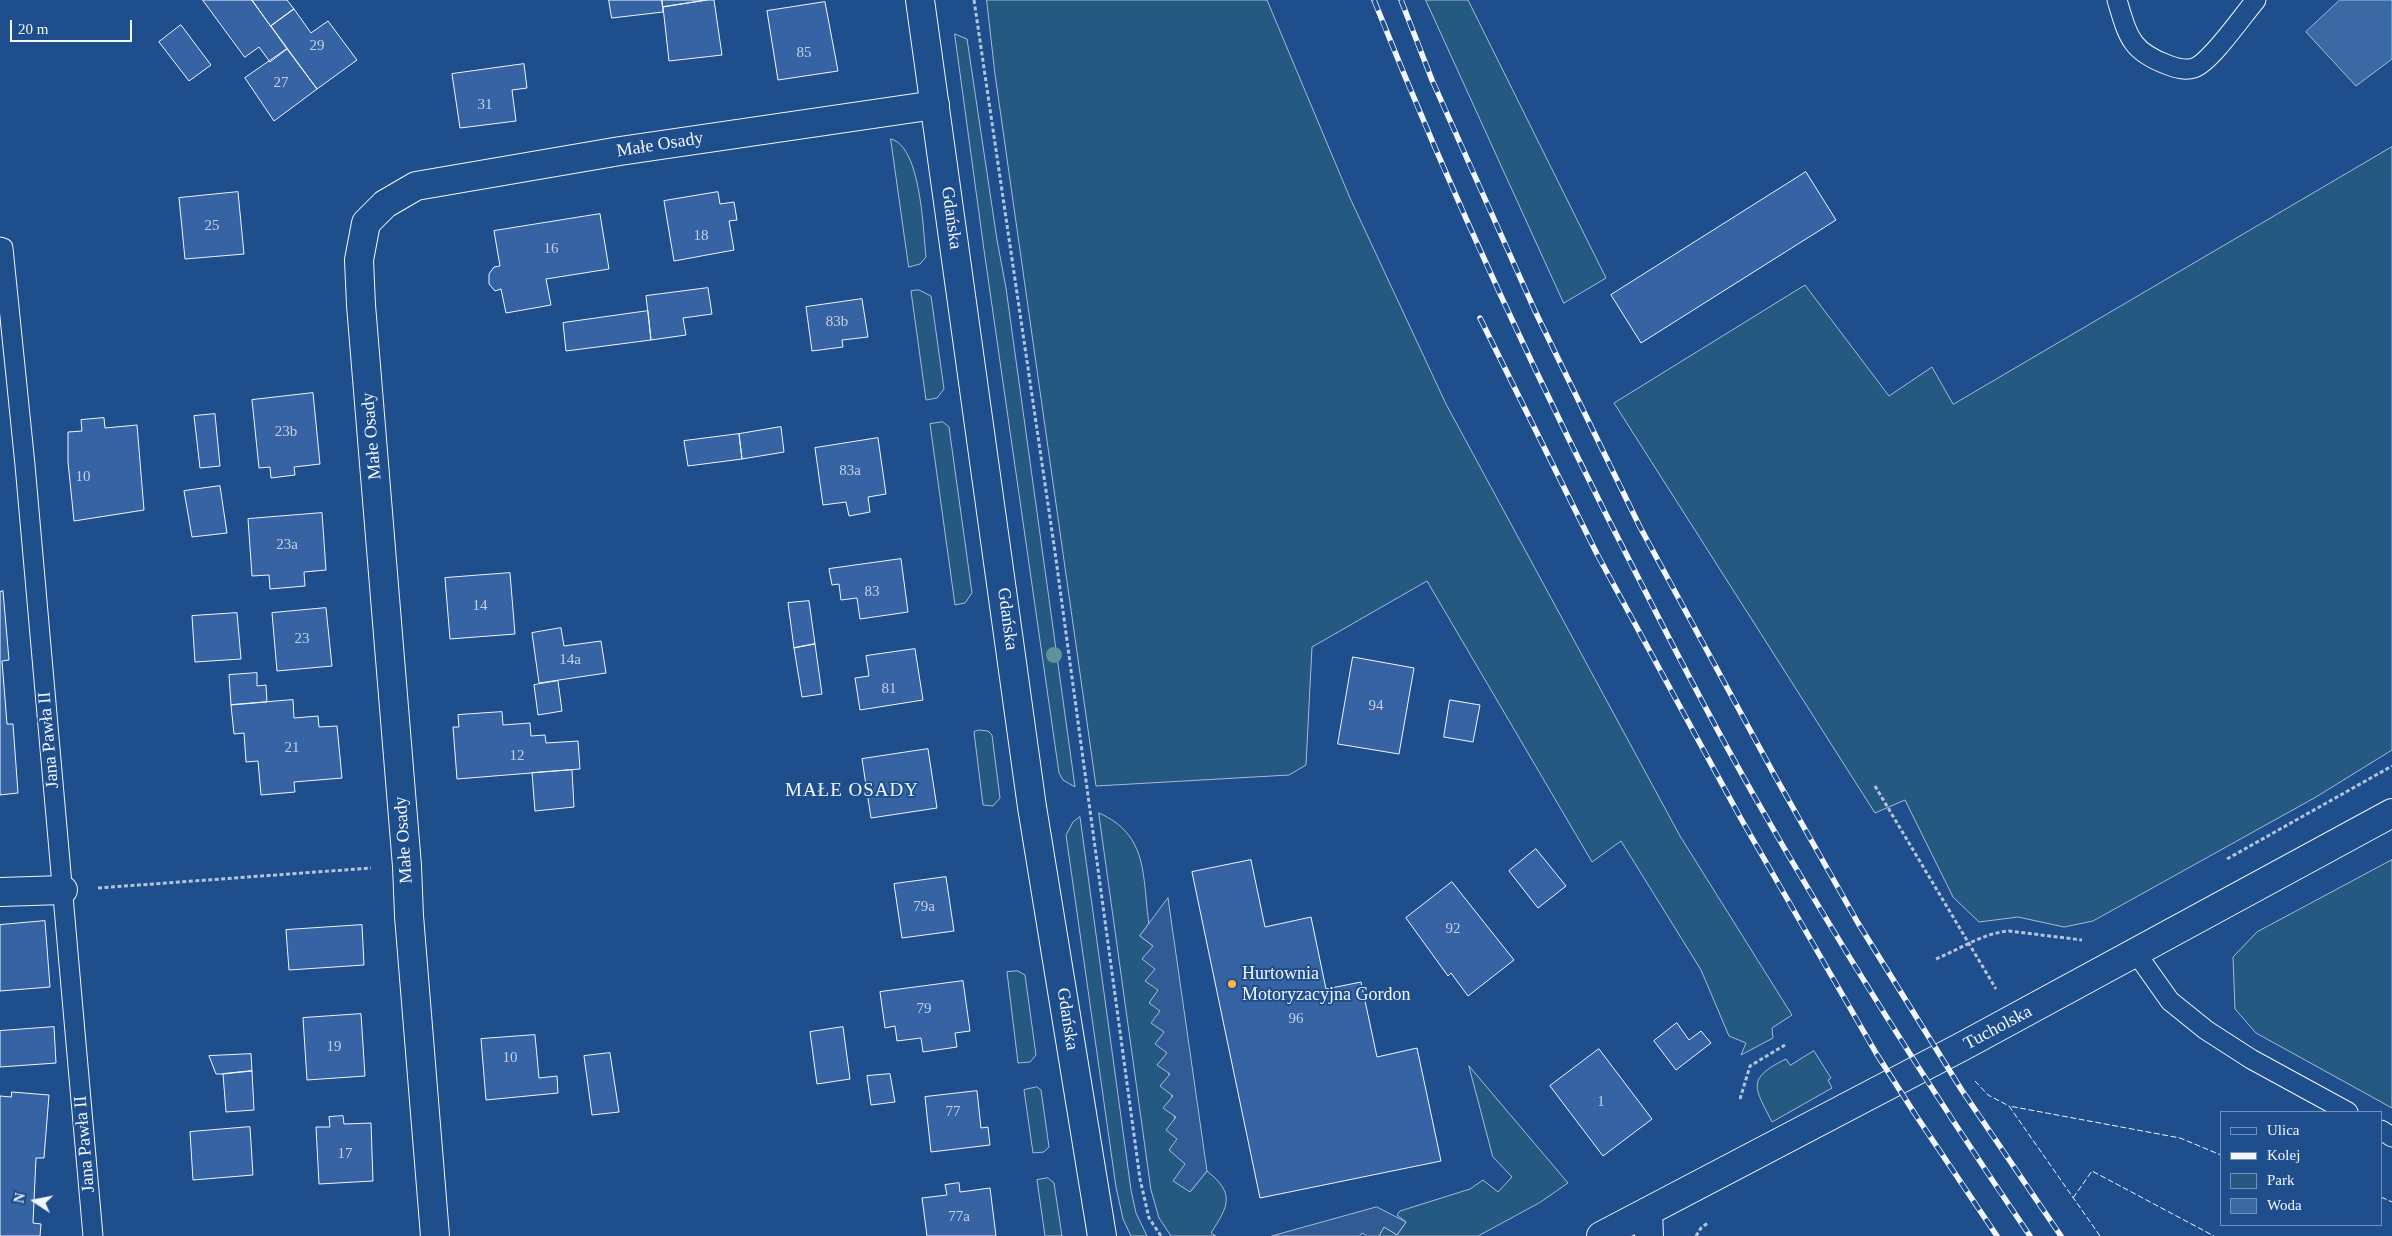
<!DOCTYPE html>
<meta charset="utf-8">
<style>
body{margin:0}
#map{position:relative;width:2392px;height:1236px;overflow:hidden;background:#1f4e8c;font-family:Georgia,serif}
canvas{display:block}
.legend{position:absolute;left:2220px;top:1111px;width:162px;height:115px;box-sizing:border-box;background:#1f4e8c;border:1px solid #7391ba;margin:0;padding:6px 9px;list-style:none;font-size:15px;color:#f2f6ff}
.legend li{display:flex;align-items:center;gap:10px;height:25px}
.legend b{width:25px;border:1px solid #7391ba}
.north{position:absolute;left:10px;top:1176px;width:50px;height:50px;-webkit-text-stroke:4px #1f4e8c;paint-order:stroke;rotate:281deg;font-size:14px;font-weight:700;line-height:20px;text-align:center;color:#f2f6ff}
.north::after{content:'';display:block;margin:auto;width:18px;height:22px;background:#f2f6ff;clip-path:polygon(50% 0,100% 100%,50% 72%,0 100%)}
.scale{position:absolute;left:10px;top:20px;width:122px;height:22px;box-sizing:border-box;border:2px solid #f2f6ff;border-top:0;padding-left:6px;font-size:15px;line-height:18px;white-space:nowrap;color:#f2f6ff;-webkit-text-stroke:4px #1f4e8c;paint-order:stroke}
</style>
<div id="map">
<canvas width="2392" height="1236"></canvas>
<ul class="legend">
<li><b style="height:6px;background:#1f4e8c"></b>Ulica</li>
<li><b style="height:6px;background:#f2f6ff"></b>Kolej</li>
<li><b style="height:14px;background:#245a82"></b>Park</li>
<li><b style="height:14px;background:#3b69a3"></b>Woda</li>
</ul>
<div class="north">N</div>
<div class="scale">20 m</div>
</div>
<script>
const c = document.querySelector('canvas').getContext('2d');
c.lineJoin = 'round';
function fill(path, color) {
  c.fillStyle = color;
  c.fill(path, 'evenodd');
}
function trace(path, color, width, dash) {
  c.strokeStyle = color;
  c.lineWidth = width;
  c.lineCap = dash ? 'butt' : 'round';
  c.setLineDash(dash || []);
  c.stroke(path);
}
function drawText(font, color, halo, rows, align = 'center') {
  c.font = font + ' Georgia,serif';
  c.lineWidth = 4;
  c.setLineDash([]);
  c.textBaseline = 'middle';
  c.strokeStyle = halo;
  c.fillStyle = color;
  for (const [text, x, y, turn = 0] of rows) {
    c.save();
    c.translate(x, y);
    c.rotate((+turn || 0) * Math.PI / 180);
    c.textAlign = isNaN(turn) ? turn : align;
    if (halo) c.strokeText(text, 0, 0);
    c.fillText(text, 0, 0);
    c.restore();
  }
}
const green = new Path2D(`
 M987,0H1267L1350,198L1446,404L1680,836L1792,1015L1772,1028L1773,1038L1741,1055L1746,1043L1729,1036L1701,970L1621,841L1592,862L1427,581L1312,647L1306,765L1289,775L1096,786L995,74Z
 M1426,0H1468L1606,278L1564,303Z
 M955,34L967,39L997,240L1006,288L1075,787L1063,780L1059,773L984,250Z
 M891,139C921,146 923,230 926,257L920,264L909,267Z
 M2392,147V750L2316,797L2093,921L2064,927L2018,917L1979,922L1953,897L1905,800L1875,813L1614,403L1805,285L1889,396L1932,367L1953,404Z
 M919,290L931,296L944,389L937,398L926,400L911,291Z
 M943,422L949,427L972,593L965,603L955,605L930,424Z
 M979,730L988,731L992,735L1000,798L993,806L983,805L974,732Z
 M1099,813C1149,835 1142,876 1149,924L1140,936L1153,946L1177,1139L1185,1164L1190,1192L1207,1171C1236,1194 1228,1206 1211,1233L1216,1236H1171L1159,1218L1151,1190Z
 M1080,817L1131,1190L1136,1213L1147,1236H1131L1123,1219L1116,1187L1066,835L1073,822Z
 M2392,860V1108L2256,1033L2235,1009L2233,957L2257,932Z
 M1018,971L1025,975L1036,1055L1030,1062L1018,1063L1007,972Z
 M1814,1051L1831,1078L1828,1080L1832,1088L1772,1122C1755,1088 1745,1079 1786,1059L1790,1065Z
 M1469,1066L1568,1183L1539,1203L1478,1236H1379L1384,1227L1397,1235L1406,1222L1397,1215L1400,1211L1470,1189L1483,1180L1498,1192L1512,1177L1493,1157Z
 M1037,1087L1041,1090L1049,1147L1044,1152L1033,1153L1024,1090Z
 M1048,1178L1054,1183L1062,1236H1045L1037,1180Z`);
fill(green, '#245a82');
trace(green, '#a8bbd7', 1);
const parking = new Path2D(`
 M1168,898L1207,1171L1190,1192L1173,1181L1185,1164L1169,1150L1177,1139L1166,1130L1176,1117L1163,1108L1173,1096L1160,1086L1170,1074L1157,1065L1167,1053L1155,1044L1164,1032L1151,1023L1160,1011L1149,1003L1158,990L1145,981L1155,969L1142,959L1153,946L1140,936Z
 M1377,1207L1406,1222L1397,1235L1384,1227L1379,1236H1367L1362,1233L1360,1236H1272Z`);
fill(parking, '#305b95');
trace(parking, '#a8bbd7', 1);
const water = new Path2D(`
 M2340,0H2392V59L2356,86L2306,32Z`);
fill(water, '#3b69a3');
trace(water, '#a8bbd7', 1);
const building = new Path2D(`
 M203,0H252L287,49L270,62L259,47L245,57Z
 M252,0H287L294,9L271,26Z
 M609,0H662L663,12L612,18Z
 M662,0H707L663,7Z
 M707,0H714L722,55L669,61L663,7Z
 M825,2L838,71L778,80L767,11Z
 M294,9L311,33L328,21L357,60L317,89L271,26Z
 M181,25L211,65L189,81L159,42Z
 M287,49L317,89L274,121L245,78Z
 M524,64L527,88L512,90L516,121L460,128L452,74Z
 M1806,172L1836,220L1641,343L1611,295Z
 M238,192L244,254L185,259L179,198Z
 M718,192L720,204L734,202L737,220L729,221L734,250L674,261L664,201Z
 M600,214L609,269L546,279L551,305L506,313L501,289L495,291L489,284V274L494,267L500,266L494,231Z
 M708,288L712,314L683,318L686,335L651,340L646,296Z
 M862,299L868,337L842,340L843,347L812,351L806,307Z
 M648,311L651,340L566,351L563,323Z
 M313,393L320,464L294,467L295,475L271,478L270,467L259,468L252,400Z
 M215,414L220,466L200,468L194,416Z
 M104,418L105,428L137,425L144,510L74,521L68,462V432L82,431L81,420Z
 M781,427L784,452L742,459L739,434Z
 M739,434L742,459L688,466L684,441Z
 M878,438L886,494L868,497L870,512L849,516L846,502L823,505L815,448Z
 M220,486L227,533L192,537L184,491Z
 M322,513L326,570L304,572L305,586L270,589L269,575L252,576L248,519Z
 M901,559L908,612L860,619L857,598L841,600L839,584L832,585L829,569Z
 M510,573L515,634L450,639L445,578Z
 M3,591L9,660L2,661L7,724H13L18,793L0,795V592Z
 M809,601L815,644L794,648L788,603Z
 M326,608L332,666L277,671L272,613Z
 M237,613L241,659L195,662L192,616Z
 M561,628L564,646L601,641L606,673L539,683L532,633Z
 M815,644L822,694L802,697L794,648Z
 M915,649L923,700L860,710L855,678L869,676L866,656Z
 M1353,657L1414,668L1399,754L1338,744Z
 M257,673V686L266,685L267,702L231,705L229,675Z
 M558,681L562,711L538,715L534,685Z
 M293,700L294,718L318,716L319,727L337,726L342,778L294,782L295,792L261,795L258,761L246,762L244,733L234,734L231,705Z
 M1450,700L1480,705L1473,742L1444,737Z
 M502,712L503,725L530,723L531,736L545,735L546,743L578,741L580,769L457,779L453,727H459L458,715Z
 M928,749L937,808L871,818L862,759Z
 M572,770L574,807L535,811L532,773Z
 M1536,849L1566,886L1538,908L1509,871Z
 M1251,860L1265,927L1311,917L1326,989L1361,982L1377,1057L1417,1048L1441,1161L1260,1198L1192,872Z
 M946,877L954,931L902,938L894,884Z
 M1452,882L1514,960L1468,996L1451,973L1448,976L1406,918Z
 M45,921L50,987L0,991V925Z
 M362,925L364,965L289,970L286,930Z
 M963,981L970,1031L955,1033L957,1047L923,1052L921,1038L897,1041L895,1026L885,1028L880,992Z
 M361,1014L365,1076L307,1080L303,1018Z
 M1677,1023L1689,1040L1701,1031L1711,1043L1676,1070L1654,1041Z
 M54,1027L56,1063L0,1067V1031Z
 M843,1027L850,1079L817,1084L810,1032Z
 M535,1035L539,1078L557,1076L558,1093L486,1100L481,1039Z
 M1599,1049L1652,1119L1603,1156L1550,1086Z
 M610,1053L619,1112L592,1115L584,1056Z
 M251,1054L252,1071L223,1074H216L209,1056Z
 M252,1071L254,1110L226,1112L223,1074Z
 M890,1074L895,1102L871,1105L867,1076Z
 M977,1091L981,1128L988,1127L990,1145L931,1152L925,1097Z
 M12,1092L49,1095L44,1158H36L33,1223L41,1224L40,1236H0V1096L11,1097Z
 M343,1116L344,1124L371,1123L373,1181L319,1184L316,1127H330L329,1117Z
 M250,1127L253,1175L193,1180L190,1132Z
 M959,1183L960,1192L990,1188L996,1236H927L922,1198L947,1195L945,1185Z`);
fill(building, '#3563a3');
trace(building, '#f2f6ff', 1);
const service = new Path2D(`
 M2117,0C2128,36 2130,51 2168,65C2176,68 2185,71 2194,68C2211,62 2243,15 2256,0
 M0,247L3,248L25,465L93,1236
 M2136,953L2170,1001L2206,1030L2251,1059L2348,1112
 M2381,1130L2392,1137`);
const minor = new Path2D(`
 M0,892L63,890
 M435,1236L409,916L407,866L361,305L359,260L366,223L385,204L416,186L620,151L935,105`);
const tertiary = new Path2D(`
 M1648,1212L1649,1236`);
const secondary = new Path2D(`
 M920,0L1032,807L1102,1236
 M1601,1236L1965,1045L2392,813`);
trace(service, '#f2f6ff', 21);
trace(minor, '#f2f6ff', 30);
trace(tertiary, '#f2f6ff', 30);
trace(secondary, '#f2f6ff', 30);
trace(new Path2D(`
 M974,0L1055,552L1140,1179L1149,1218L1161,1236
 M1875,786L1996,989
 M2227,859L2392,766
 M98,888L371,868
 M1936,959C1960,949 1983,933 2009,931L2082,940
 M1740,1099L1750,1066L1785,1045
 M1696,1236L1701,1228L1709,1222`), '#b3c4dc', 3, [4, 2.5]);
trace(service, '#1f4e8c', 19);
trace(minor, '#1f4e8c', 28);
trace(tertiary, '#1f4e8c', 28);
trace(secondary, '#1f4e8c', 28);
const rail = new Path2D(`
 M1374,0C1454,201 1545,397 1644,589C1679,658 1715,727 1753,794C1839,945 1932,1092 2030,1236
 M1401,0L1432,80L1535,311L1640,527L1775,776L1858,923L1961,1089L2061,1236
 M1480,318L1597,554L1740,817L1876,1053L1915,1114L1997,1236`);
trace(rail, '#f2f6ff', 5.5);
trace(rail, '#1f4e8c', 4, [11]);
trace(new Path2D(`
 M1975,1081L1988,1095L2009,1106
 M2381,1197L2392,1202
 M2073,1198L2092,1171L2214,1236
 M2100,1236L2009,1106L2180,1138L2221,1155`), '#f2f6ff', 1, [6, 2.5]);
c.fillStyle = '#61919a';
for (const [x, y] of [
 [1054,655]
]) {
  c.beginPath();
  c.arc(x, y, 8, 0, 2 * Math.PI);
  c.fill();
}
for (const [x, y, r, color] of [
 [1232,984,5,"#ffb74d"]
]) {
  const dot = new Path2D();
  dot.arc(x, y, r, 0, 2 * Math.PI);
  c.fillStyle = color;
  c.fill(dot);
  trace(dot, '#1f4e8c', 2);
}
drawText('15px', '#c3d1e8', null, [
 ["29",317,46],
 ["85",804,53],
 ["27",281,83],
 ["31",485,105],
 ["25",212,226],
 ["18",701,236],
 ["16",551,249],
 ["83b",837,322],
 ["23b",286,432],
 ["83a",850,471],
 ["10",83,477],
 ["23a",287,545],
 ["83",872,592],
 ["14",480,606],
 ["23",302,639],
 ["14a",570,660],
 ["81",889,689],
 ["94",1376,706],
 ["21",292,748],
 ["12",517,756],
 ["79a",924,907],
 ["92",1453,929],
 ["79",924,1009],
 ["96",1296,1019],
 ["19",334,1047],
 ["10",510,1058],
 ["1",1601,1102],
 ["77",953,1112],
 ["17",345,1154],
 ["77a",959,1217]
]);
drawText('18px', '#f2f6ff', '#1f4e8c', [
 ["Małe Osady",660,145,-9],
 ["Gdańska",951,218,82],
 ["Małe Osady",372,436,-95],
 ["Gdańska",1007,619,82],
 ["Jana Pawła II",49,740,-95],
 ["Małe Osady",404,840,-94],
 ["Gdańska",1067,1019,81],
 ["Tucholska",1998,1028,-28],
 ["Jana Pawła II",85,1144,-95]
]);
drawText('18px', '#f2f6ff', '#1f4e8c', [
 ["Hurtownia",1242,974],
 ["Motoryzacyjna Gordon",1242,995]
], 'left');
c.letterSpacing = '1px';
drawText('19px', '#f2f6ff', '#1f4e8c', [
 ["MAŁE OSADY",852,791]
]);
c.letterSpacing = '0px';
</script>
